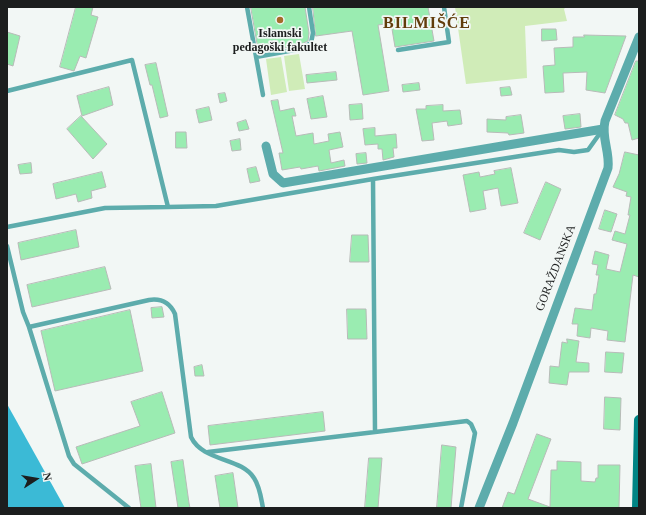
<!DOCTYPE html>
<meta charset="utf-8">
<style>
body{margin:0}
#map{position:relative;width:646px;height:515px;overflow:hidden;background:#f2f7f5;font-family:Georgia,serif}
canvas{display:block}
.frame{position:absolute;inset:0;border:8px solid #1c1e1e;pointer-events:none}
.north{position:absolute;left:16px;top:459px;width:40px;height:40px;-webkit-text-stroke:3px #f2f7f5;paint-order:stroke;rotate:78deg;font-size:11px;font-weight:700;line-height:16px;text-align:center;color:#1c1e1e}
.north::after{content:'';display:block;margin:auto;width:14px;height:18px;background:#1c1e1e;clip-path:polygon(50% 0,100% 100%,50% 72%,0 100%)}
</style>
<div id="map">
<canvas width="646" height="515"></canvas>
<div class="frame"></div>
<div class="north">N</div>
</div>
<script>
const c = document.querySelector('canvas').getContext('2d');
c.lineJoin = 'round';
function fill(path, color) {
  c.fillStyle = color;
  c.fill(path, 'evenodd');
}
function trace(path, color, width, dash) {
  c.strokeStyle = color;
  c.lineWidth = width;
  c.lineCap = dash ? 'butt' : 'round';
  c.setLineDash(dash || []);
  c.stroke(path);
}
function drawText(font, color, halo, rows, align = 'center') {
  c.font = font + ' Georgia,serif';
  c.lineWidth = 3.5;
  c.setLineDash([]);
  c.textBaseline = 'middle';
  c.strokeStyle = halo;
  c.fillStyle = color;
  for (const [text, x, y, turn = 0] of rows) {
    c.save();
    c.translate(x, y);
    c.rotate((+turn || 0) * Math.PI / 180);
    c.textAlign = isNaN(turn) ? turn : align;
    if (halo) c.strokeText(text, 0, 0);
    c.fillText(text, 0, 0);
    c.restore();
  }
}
fill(new Path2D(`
 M455,7H566L564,9L567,21L525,26L527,78L466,84Z
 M299,54L305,89L289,91L284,56Z
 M281,57L287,92L271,95L266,59Z`), '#d0ecb8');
fill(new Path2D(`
 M7,404L65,508H7Z`), '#3bbad6');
const building = new Path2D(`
 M76,7H93L91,15L98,17L86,58L80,56L74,71L60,67Z
 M251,7H305L309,33L308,41L299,45L259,53Z
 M313,7H428L434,41L395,47L391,23L378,25L389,91L363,95L352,31L316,36Z
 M542,29H556L557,40L542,41Z
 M7,32L20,36L13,66L7,64Z
 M584,35L626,36L605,93L586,90L587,72L563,73L564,92L545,93L543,66L555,65L554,48L573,47V37H584Z
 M636,61H639V138L632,140L628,123H625L623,119L615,115Z
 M156,63L168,116L160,118L152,85H150L145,65Z
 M336,72L337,80L307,83L306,75Z
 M419,83L420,90L403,92L402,85Z
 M109,87L113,105L82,116L77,96Z
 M510,87L512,95L501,96L500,88Z
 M225,93L227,101L220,103L218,94Z
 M323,96L327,117L311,119L307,99Z
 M278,100L280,111L294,108L296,116H292L296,136L313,133L314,144L329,141L328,134L340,132L343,147L329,150L331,163L344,160L345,166L319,171L318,166L301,169L300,167L282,170L279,153H283L271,101Z
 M362,104L363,119L350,120L349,105Z
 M443,105V111L460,110L462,124L448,126L447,121L432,123L434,140L422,141L416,109H426V106Z
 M209,107L212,120L199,123L196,110Z
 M580,114L581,127L565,129L563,116Z
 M521,115L524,133L509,135L508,133L487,132V119L506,120V117Z
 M81,116L107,144L93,159L67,129Z
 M246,120L249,129L239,131L237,123Z
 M375,128V136L396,134L397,148H393L394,157L383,160L382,149H378V144L365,145L363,129Z
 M176,132H186L187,148H176Z
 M240,139L241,150L232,151L230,141Z
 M625,152L639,155V277L633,275L625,342L607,340L608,331L591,328L590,338L577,336L578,324H572L575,308L592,310L594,294H596L599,275H596L598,265L592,264L595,251L609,255L606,269L620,272L627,244L612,240L615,231L625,234L630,215H628L631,197L626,196L627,192L613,187L619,174Z
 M366,153L367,163L357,164L356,154Z
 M31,163L32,173L20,174L18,165Z
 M256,167L260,181L250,183L247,169Z
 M511,168L518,203L501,206L498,188L483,191L486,209L470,212L463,175L479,172L480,177L495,174L494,171Z
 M102,172L106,187L91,191L92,198L78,202L76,194L56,199L53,184Z
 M546,182L561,189L540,240L524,233Z
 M605,210L617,214L611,232L599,229Z
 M76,230L79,247L21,260L18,243Z
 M352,235H368L369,262H350Z
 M105,267L111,289L32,307L27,285Z
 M162,307L164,317L152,318L151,308Z
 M347,309H366L367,339H348Z
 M130,310L143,371L55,391L41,331Z
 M567,339L579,341L576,362L589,363V372H569L567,385L549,383L550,366L559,367L562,342L567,343Z
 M606,352L624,353L622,373L605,372Z
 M202,365L204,376H195L194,367Z
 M162,392L175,433L82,464L76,447L140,426L131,402Z
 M605,397L621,398L620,430L604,429Z
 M323,412L325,431L210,445L208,426Z
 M537,434L551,439L528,499L550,507L551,470H557V461L581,462V481L595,482L596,478H598V465H620L619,508H502L508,492L514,494Z
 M442,445L456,447L451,508H437Z
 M369,458H382L378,508H365Z
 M183,460L189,503L190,508H178L171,462Z
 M151,464L156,508H141L135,466Z
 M233,473L238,508H220L215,476Z`);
fill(building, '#9aecb1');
trace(building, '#b7bbb8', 1);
trace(new Path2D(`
 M247,7L263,95
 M398,50L449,42L444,7
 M256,57L300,49L311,43L313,33L309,7
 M7,91L132,60L168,207L105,208L7,227
 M373,179L375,432
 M168,207L216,206L373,179L559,150L574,152L588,150L603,129
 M7,246L23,312L29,327L69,456L74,464L129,508
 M29,327L149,300C162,298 170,303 175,314L191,437C203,462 241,457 254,478C260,487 261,498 263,508
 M208,452L467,421L471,424L475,433L461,508`), '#5dacac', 4.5);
trace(new Path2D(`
 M266,146L273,174L283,183L603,129
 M479,508L513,423L608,168C610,151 601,138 605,121L639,37`), '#5dacac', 9);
trace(new Path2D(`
 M637,508L639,420`), '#008484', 10);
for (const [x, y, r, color] of [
 [280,20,4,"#a46c29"]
]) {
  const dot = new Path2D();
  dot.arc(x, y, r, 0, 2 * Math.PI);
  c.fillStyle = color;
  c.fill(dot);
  trace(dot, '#f2f7f5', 1.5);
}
drawText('bold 12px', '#1c1e1e', '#f2f7f5', [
 ["Islamski",280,34],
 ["pedagoški fakultet",280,48]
]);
drawText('12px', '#1c1e1e', '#f2f7f5', [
 ["GORAŽDANSKA",556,268,-69]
]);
c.letterSpacing = '1px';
drawText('bold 16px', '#613c0b', '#f2f7f5', [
 ["BILMIŠĆE",427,24]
]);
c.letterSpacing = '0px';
</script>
